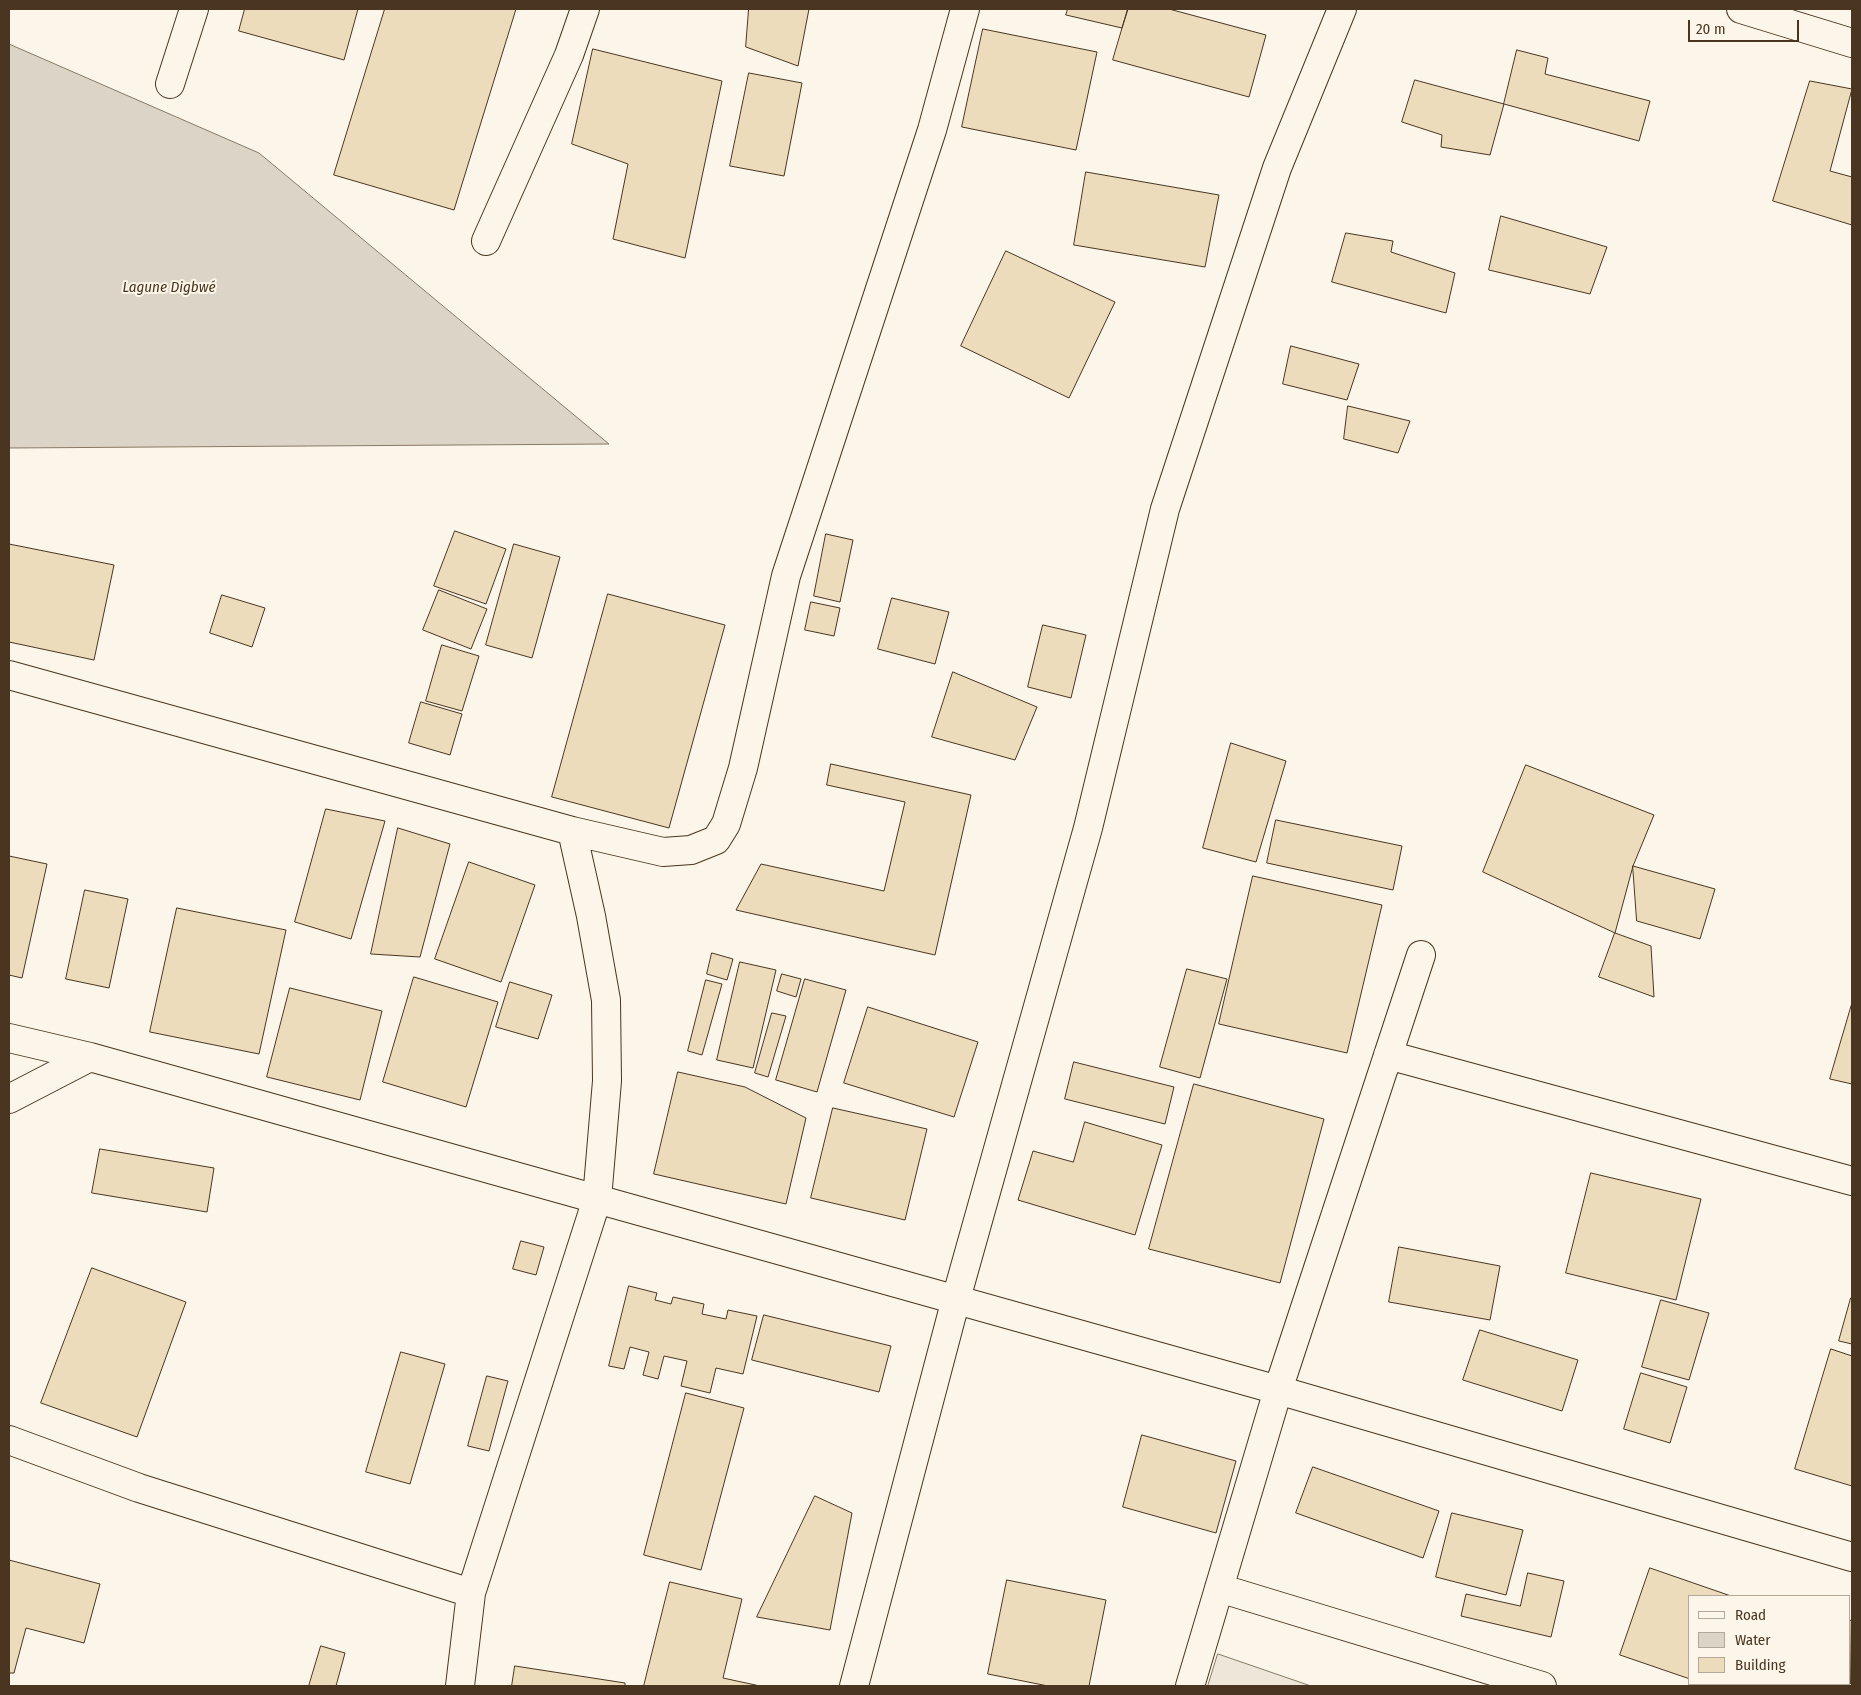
<!DOCTYPE html>
<meta charset="utf-8">
<style>
body{margin:0}
#map{position:relative;width:1861px;height:1695px;overflow:hidden;background:#fbf6e9;font-family:"Fira Sans Condensed",sans-serif}
canvas{display:block}
.frame{position:absolute;inset:0;border:10px solid #4a3520;pointer-events:none}
.legend{position:absolute;left:1688px;top:1595px;width:162px;height:90px;box-sizing:border-box;background:#fbf6e9;border:1px solid #b4a999;margin:0;padding:6px 9px;list-style:none;font-size:15px;color:#4a3520}
.legend li{display:flex;align-items:center;gap:10px;height:25px}
.legend b{width:25px;border:1px solid #b4a999}
.scale{position:absolute;left:1688px;top:20px;width:111px;height:22px;box-sizing:border-box;border:2px solid #4a3520;border-top:0;padding-left:6px;font-size:15px;line-height:18px;white-space:nowrap;color:#4a3520;-webkit-text-stroke:4px #fbf6e9;paint-order:stroke}
</style>
<div id="map">
<canvas width="1861" height="1695"></canvas>
<div class="frame"></div>
<ul class="legend">
<li><b style="height:6px;background:#fbf6e9"></b>Road</li>
<li><b style="height:14px;background:#dcd4c6"></b>Water</li>
<li><b style="height:14px;background:#ecdcbc"></b>Building</li>
</ul>
<div class="scale">20 m</div>
</div>
<script>
const c = document.querySelector('canvas').getContext('2d');
c.lineJoin = 'round';
function fill(path, color) {
  c.fillStyle = color;
  c.fill(path, 'evenodd');
}
function trace(path, color, width, dash) {
  c.strokeStyle = color;
  c.lineWidth = width;
  c.lineCap = dash ? 'butt' : 'round';
  c.setLineDash(dash || []);
  c.stroke(path);
}
function drawText(font, color, halo, rows, align = 'center') {
  c.font = font + ' "Fira Sans Condensed",sans-serif';
  c.lineWidth = 4;
  c.setLineDash([]);
  c.textBaseline = 'middle';
  c.strokeStyle = halo;
  c.fillStyle = color;
  for (const [text, x, y, turn = 0] of rows) {
    c.save();
    c.translate(x, y);
    c.rotate((+turn || 0) * Math.PI / 180);
    c.textAlign = isNaN(turn) ? turn : align;
    if (halo) c.strokeText(text, 0, 0);
    c.fillText(text, 0, 0);
    c.restore();
  }
}
const green = new Path2D(`
 M1218,1654L1311,1686H1208Z`);
fill(green, '#ede6d9');
trace(green, '#887966', 1);
const water = new Path2D(`
 M9,44L259,153L609,444L9,448Z`);
fill(water, '#dcd4c6');
trace(water, '#887966', 1);
const building = new Path2D(`
 M245,9H358L344,60L239,31Z
 M385,9H516L454,210L334,175Z
 M749,9H809L798,66L746,47Z
 M1068,9H1128L1122,28L1066,15Z
 M1128,9H1169L1266,35L1249,97L1113,60Z
 M983,29L1097,52L1076,150L962,127Z
 M593,49L722,81L685,258L613,239L628,164L572,144Z
 M1517,50L1548,58L1545,74L1650,101L1639,141L1504,104Z
 M749,73L802,83L784,176L730,166Z
 M1415,80L1504,104L1490,155L1441,147L1442,135L1402,122Z
 M1810,81L1852,89L1830,171L1852,177V225L1773,201Z
 M1086,172L1219,195L1205,267L1074,245Z
 M1501,216L1607,247L1590,294L1489,270Z
 M1346,233L1393,241L1391,252L1455,273L1446,313L1332,282Z
 M1006,251L1115,302L1069,398L961,346Z
 M1291,346L1359,364L1347,400L1283,384Z
 M1348,406L1410,421L1398,453L1344,439Z
 M455,531L506,549L486,604L434,586Z
 M826,534L853,540L840,602L814,596Z
 M9,544L114,565L94,660L9,642Z
 M514,544L560,557L532,658L486,645Z
 M439,590L487,609L471,649L423,630Z
 M608,594L725,625L669,828L552,797Z
 M222,595L265,608L252,647L210,633Z
 M892,598L949,612L935,664L878,649Z
 M811,602L840,608L834,636L805,630Z
 M1043,625L1086,635L1071,698L1028,687Z
 M442,645L479,656L462,711L426,701Z
 M953,672L1037,707L1015,760L932,737Z
 M421,702L462,714L450,755L409,743Z
 M1231,743L1286,761L1256,862L1203,848Z
 M831,764L971,795L935,955L736,910L761,864L884,891L905,802L827,785Z
 M1526,765L1654,815L1633,866L1615,933L1483,872Z
 M326,809L385,821L351,939L295,922Z
 M1276,820L1402,846L1393,890L1267,863Z
 M398,828L450,844L420,957L371,954Z
 M9,856L47,864L22,978L9,975Z
 M469,862L535,885L501,982L435,959Z
 M1633,866L1715,889L1700,939L1637,921Z
 M1253,876L1382,905L1347,1053L1219,1024Z
 M85,890L128,899L109,988L66,979Z
 M177,908L286,930L259,1054L150,1032Z
 M1615,933L1651,946L1654,997L1599,977Z
 M712,953L733,959L727,980L707,974Z
 M740,962L776,970L753,1068L717,1060Z
 M1187,969L1227,979L1200,1078L1160,1067Z
 M782,974L801,979L796,997L777,991Z
 M414,977L498,1002L466,1107L383,1082Z
 M805,979L846,990L817,1092L776,1080Z
 M706,980L722,984L702,1055L688,1051Z
 M510,982L552,995L538,1039L496,1027Z
 M290,988L382,1011L360,1100L267,1077Z
 M1852,1003V1084L1830,1079Z
 M868,1007L978,1042L954,1117L844,1083Z
 M772,1013L786,1016L768,1077L755,1073Z
 M1074,1062L1174,1087L1165,1124L1065,1099Z
 M678,1072L745,1087L806,1118L786,1204L654,1174Z
 M1194,1084L1324,1119L1280,1283L1149,1249Z
 M833,1108L927,1129L905,1220L811,1198Z
 M1085,1122L1162,1145L1135,1235L1018,1200L1033,1151L1073,1162Z
 M100,1149L214,1168L207,1212L92,1193Z
 M1591,1173L1701,1199L1676,1300L1566,1273Z
 M521,1241L544,1247L536,1275L513,1269Z
 M1399,1247L1500,1266L1490,1320L1389,1302Z
 M92,1268L186,1302L137,1437L41,1403Z
 M629,1286L657,1293L655,1300L671,1304L673,1297L704,1304L702,1314L726,1319L728,1310L757,1316L743,1374L716,1368L710,1393L681,1386L687,1361L664,1356L658,1379L643,1375L649,1352L630,1347L624,1369L609,1366Z
 M1851,1298H1852V1344L1839,1341Z
 M1661,1300L1709,1313L1689,1380L1642,1367Z
 M764,1315L891,1346L879,1392L752,1360Z
 M1480,1330L1578,1360L1562,1411L1463,1380Z
 M1831,1349L1852,1356V1486L1795,1469Z
 M401,1352L445,1364L410,1484L366,1472Z
 M1641,1373L1687,1387L1670,1443L1624,1429Z
 M487,1376L508,1381L489,1451L468,1446Z
 M686,1393L744,1408L701,1570L644,1555Z
 M1142,1435L1236,1461L1216,1533L1123,1507Z
 M1313,1467L1439,1511L1423,1558L1296,1513Z
 M815,1496L852,1513L830,1630L757,1617Z
 M1452,1513L1523,1530L1506,1595L1436,1577Z
 M9,1560L100,1584L84,1643L26,1628L14,1673H9Z
 M1650,1568L1731,1596H1690V1679L1620,1655Z
 M1528,1573L1564,1581L1551,1637L1461,1616L1466,1594L1520,1606Z
 M1007,1580L1106,1600L1089,1686H1048L988,1674Z
 M670,1582L742,1599L723,1678L760,1686H644Z
 M1850,1620L1852,1621V1686L1843,1684H1850Z
 M321,1646L345,1653L336,1686H309Z
 M515,1666L625,1683V1686H512Z`);
fill(building, '#ecdcbc');
trace(building, '#4a3520', 1);
const street = new Path2D(`
 M1741,9L1852,43
 M170,84L194,9
 M486,241L569,55L585,9
 M9,675L572,831L663,852L691,850L716,840L726,824L743,768L786,576L932,130L965,9
 M9,1038L90,1057L1278,1390L1852,1557
 M1388,1055L1852,1181
 M9,1099L90,1057
 M9,1440L139,1488L471,1593
 M1219,1588L1542,1686
 M460,1686L471,1593L597,1199L607,1081L606,1000L591,916L572,831
 M854,1686L956,1299L1088,828L1165,509L1277,168L1342,9
 M1190,1686L1278,1390L1421,955`);
trace(street, '#4a3520', 30);
trace(street, '#fbf6e9', 28);
drawText('italic 15px', '#4a3520', '#fbf6e9', [
 ["Lagune Digbwé",169,288]
]);
</script>
